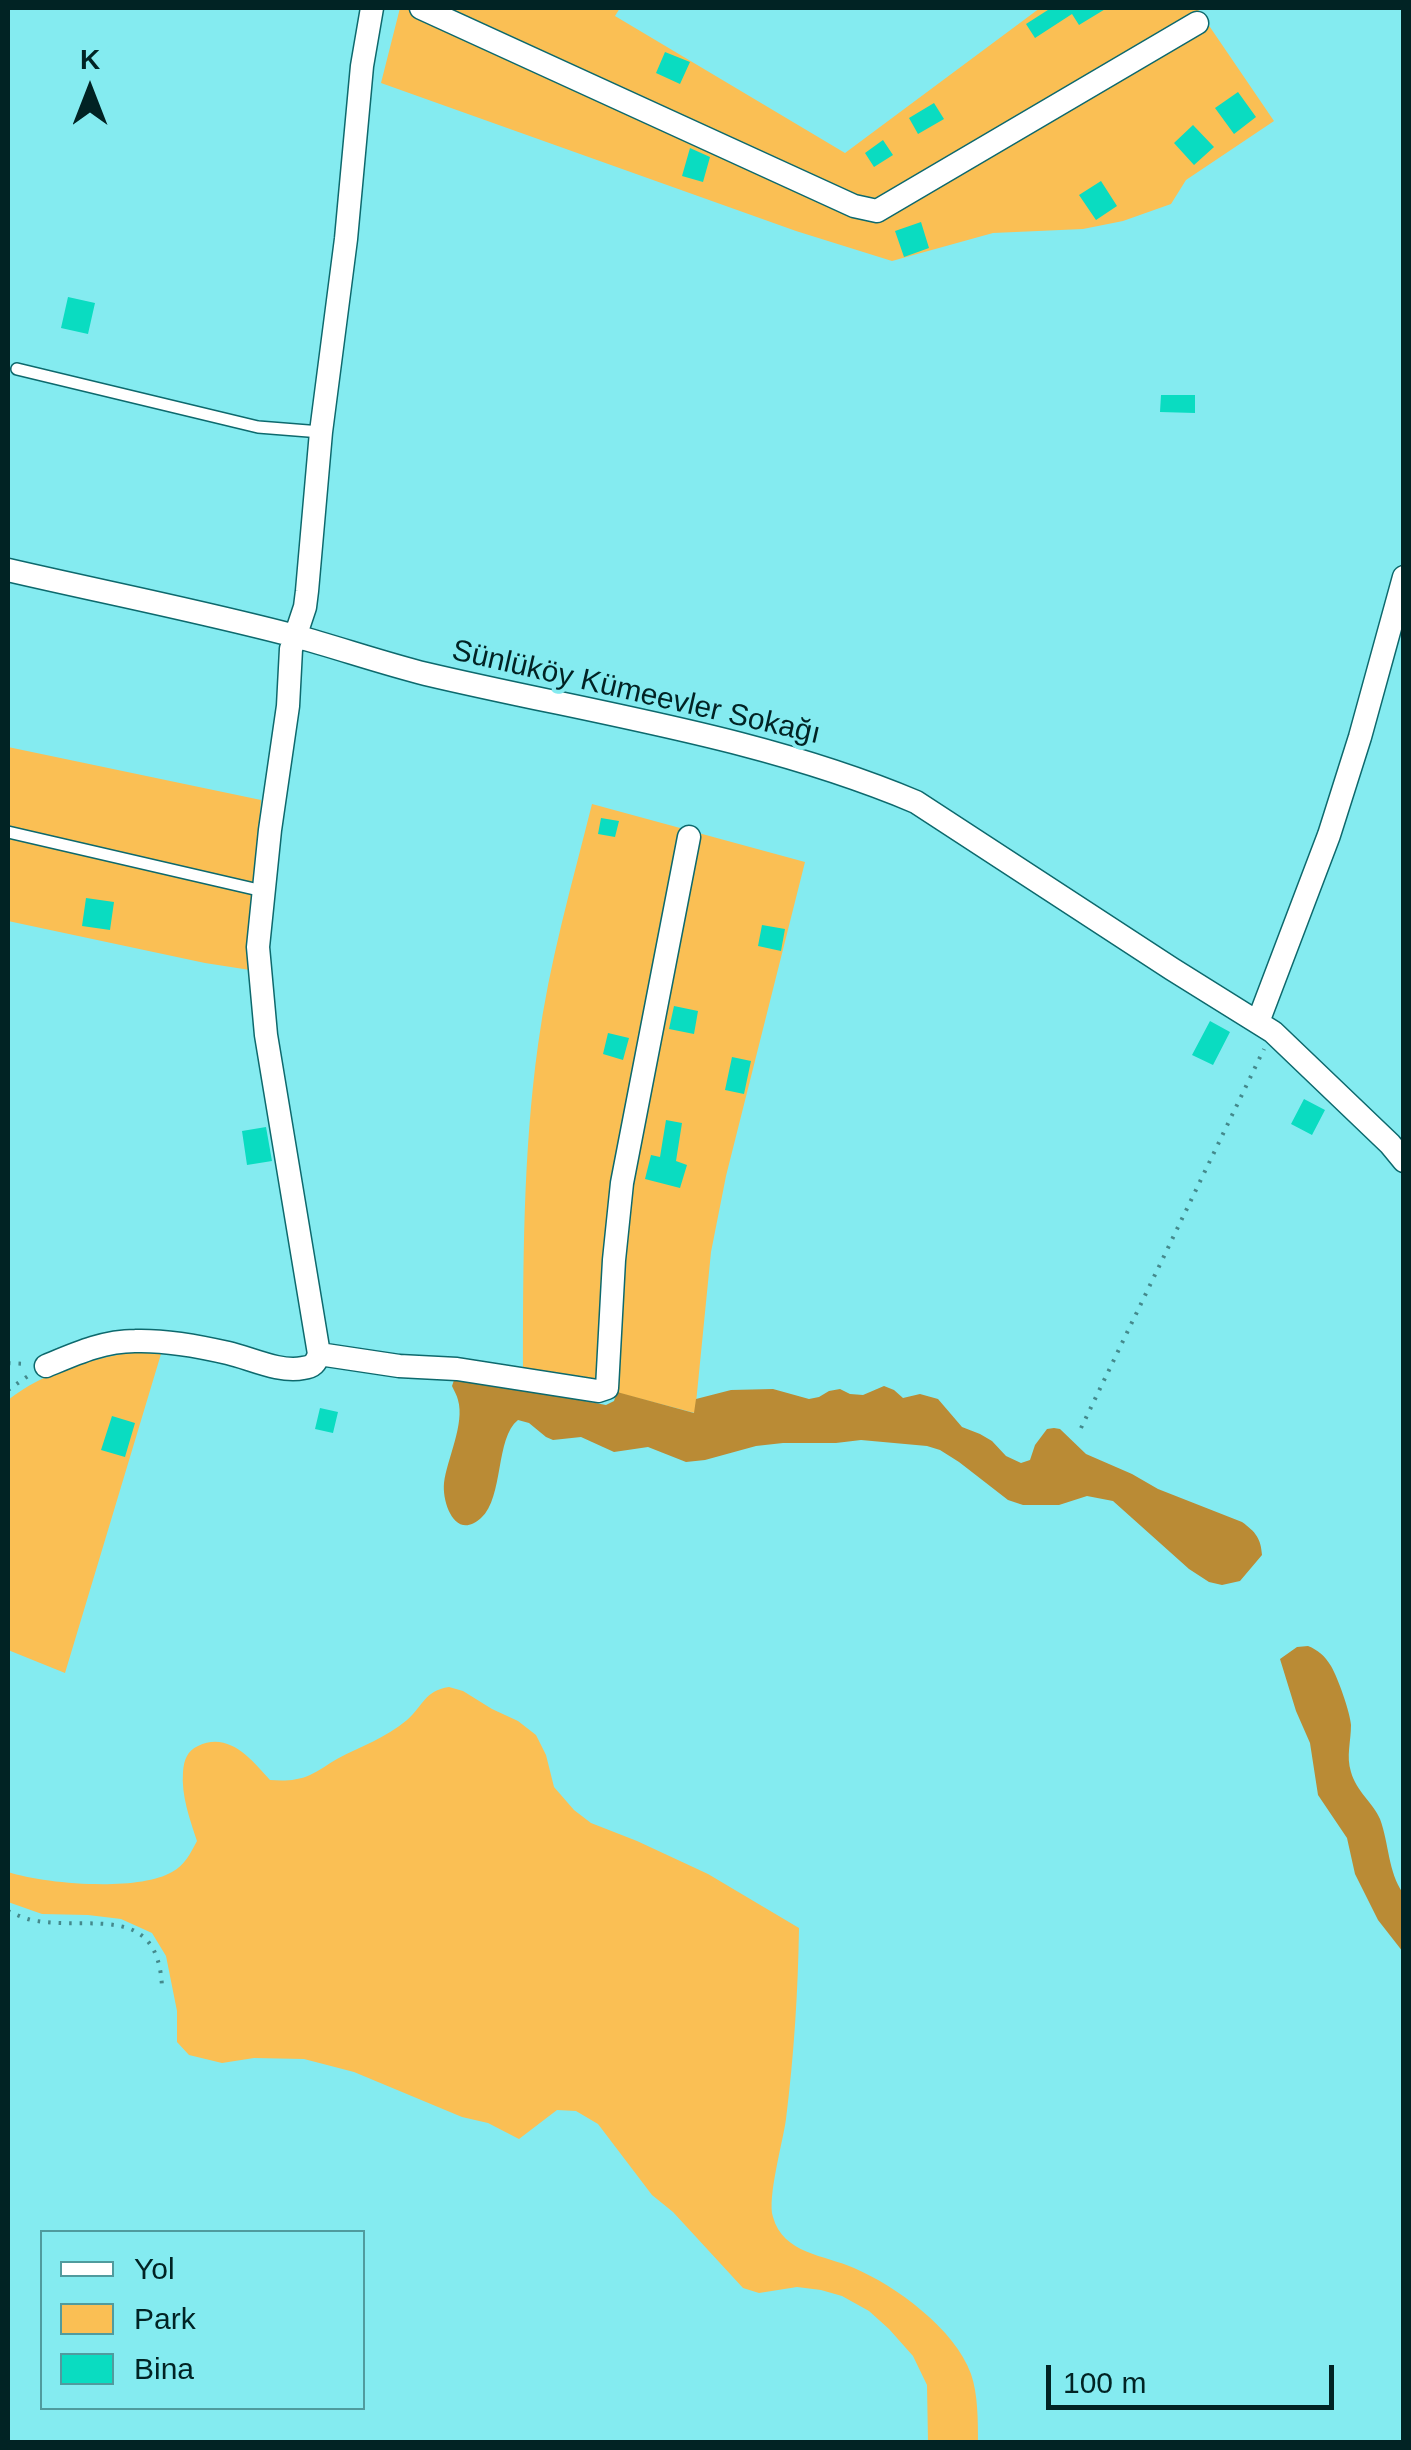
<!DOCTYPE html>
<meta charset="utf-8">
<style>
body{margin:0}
#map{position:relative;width:1411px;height:2450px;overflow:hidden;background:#84ebf0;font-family:Arial,sans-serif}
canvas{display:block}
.frame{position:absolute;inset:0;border:10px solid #012324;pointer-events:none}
.legend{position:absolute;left:40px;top:2230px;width:325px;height:180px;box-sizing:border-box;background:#84ebf0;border:2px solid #509b9e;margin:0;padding:12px 18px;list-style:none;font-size:30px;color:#012324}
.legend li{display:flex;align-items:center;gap:20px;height:50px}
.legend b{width:50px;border:2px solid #509b9e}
.north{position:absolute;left:40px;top:40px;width:100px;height:100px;-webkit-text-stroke:8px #84ebf0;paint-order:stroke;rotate:0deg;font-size:28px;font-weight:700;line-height:40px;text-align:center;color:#012324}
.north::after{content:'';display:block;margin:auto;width:35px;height:45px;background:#012324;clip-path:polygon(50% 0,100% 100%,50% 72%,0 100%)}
.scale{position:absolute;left:1046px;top:2365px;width:288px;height:45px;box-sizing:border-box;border:5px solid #012324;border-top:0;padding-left:12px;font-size:30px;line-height:35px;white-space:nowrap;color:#012324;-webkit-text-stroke:8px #84ebf0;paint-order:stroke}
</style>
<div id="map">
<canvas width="1411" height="2450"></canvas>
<div class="frame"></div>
<ul class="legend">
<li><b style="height:12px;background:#fff"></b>Yol</li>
<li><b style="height:28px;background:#fabf54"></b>Park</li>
<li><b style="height:28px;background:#0adcc1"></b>Bina</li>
</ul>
<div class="north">K</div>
<div class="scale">100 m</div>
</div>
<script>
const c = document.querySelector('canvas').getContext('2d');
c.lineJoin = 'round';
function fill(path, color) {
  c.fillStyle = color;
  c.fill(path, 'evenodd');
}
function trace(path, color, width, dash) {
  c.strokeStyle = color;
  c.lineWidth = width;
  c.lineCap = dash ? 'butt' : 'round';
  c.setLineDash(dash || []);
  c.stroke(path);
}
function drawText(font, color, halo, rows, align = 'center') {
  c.font = font + ' Arial,sans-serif';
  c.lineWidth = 8;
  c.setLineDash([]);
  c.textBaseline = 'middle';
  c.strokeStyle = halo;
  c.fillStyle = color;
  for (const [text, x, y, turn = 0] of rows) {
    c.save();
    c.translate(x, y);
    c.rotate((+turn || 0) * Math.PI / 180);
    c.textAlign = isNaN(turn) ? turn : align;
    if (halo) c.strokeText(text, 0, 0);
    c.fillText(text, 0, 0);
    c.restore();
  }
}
fill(new Path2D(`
 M400,8H620L615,16L845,153L1040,8H1197L1274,121L1186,180L1171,204L1123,221L1083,229L993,233L892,261L796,231L381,83Z
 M8,747L261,800L250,970L205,963L8,921Z
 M592,804L805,862L726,1176L711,1252L695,1413L599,1388L523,1375C523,1265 523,1153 538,1045C549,963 572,884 592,804Z
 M132,1352L161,1354L65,1673L8,1650V1400C44,1372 88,1360 132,1352Z
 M449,1687L463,1691L492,1709L518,1721L536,1735L546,1755L554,1787L574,1810L591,1823L637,1841L708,1874L799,1928C798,1992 794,2055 786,2119C783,2142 767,2198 773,2217C783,2254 825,2255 854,2268C896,2286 955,2329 971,2374C978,2394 978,2421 978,2442H928L927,2385L913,2356L889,2329L869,2311L842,2296L821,2290L797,2287L759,2293L743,2288L673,2212L652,2195L598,2124L576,2111L557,2110L519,2139L488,2123L462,2117L354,2072L304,2059L254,2058L222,2063L189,2055L177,2042V2011L166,1956L152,1933L121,1919L88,1915L42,1914L8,1902V1872C44,1884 138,1892 172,1872C185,1865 190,1854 197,1841C190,1820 181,1795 183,1772C184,1760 187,1751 198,1746C229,1731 252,1760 270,1780C283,1781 297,1781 310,1775C319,1771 328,1764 337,1759C361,1746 386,1738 407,1720C424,1705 424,1691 449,1687Z`), '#fabf54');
fill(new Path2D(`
 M455,1377L606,1405L614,1401L617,1392L694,1413L696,1399L731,1390L773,1389L809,1399L819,1397L829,1391L840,1389L850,1394L863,1395L884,1386L894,1390L903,1398L920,1394L938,1399L962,1427L980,1434L992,1441L1006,1456L1021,1463L1030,1460L1035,1445L1047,1429L1054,1428L1060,1429L1086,1454L1132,1474L1158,1489L1242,1522C1256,1532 1261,1539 1262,1555L1240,1581L1222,1585L1209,1582L1189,1569L1113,1501L1087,1496L1059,1505H1023L1008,1500L959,1462L940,1450L927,1446L861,1440L836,1443H783L756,1446L705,1460L686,1462L648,1447L614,1452L581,1437L553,1440L546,1437L529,1423L518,1420C495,1438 504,1497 481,1518C456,1541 442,1504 444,1483C447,1459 465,1424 458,1400C457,1395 454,1391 452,1386Z
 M1308,1646C1318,1650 1325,1656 1331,1666C1338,1678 1350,1712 1351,1725C1351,1742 1346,1756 1351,1772C1356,1791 1374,1804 1380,1819C1389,1843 1388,1872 1403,1893V1952L1378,1920L1355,1874L1347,1838L1318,1795L1310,1743L1296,1711L1280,1659L1297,1647Z`), '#ba8b35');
fill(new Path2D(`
 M1051,8H1107L1079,25L1072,14L1035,38L1026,24Z
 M665,52L690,62L680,84L656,73Z
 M1238,92L1256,117L1234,134L1215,108Z
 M934,103L944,119L918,134L909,118Z
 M1193,125L1214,147L1194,165L1174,143Z
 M883,140L893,155L874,167L865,153Z
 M690,148L710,157L703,182L682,176Z
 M1101,181L1117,206L1096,220L1079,195Z
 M921,222L929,248L904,257L895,231Z
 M68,297L95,303L88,334L61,328Z
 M1161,395H1195V413L1160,412Z
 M601,818L619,821L615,837L598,834Z
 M86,898L114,902L110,930L82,926Z
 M762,925L785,929L781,951L758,946Z
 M674,1006L698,1011L694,1034L669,1029Z
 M1210,1021L1230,1032L1213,1065L1192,1055Z
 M608,1033L629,1038L623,1060L603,1054Z
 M732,1057L751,1061L744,1094L725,1090Z
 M1304,1099L1325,1110L1312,1135L1291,1124Z
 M666,1120L682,1123L676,1161L687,1165L680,1188L645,1179L651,1155L660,1157Z
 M266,1127L272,1161L247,1165L242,1131Z
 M320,1408L338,1412L333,1433L315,1429Z
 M112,1416L135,1423L125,1457L101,1450Z`), '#0adcc1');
const lane = new Path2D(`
 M17,369L258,427L321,432
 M8,832L263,891`);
const street = new Path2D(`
 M421,8L854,206L877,211L1197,23
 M8,570C103,592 200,611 295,636C339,648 382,663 426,674C591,713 759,736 916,802L1172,969L1273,1032L1390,1144L1404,1161
 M1258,1022L1329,835L1360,737L1404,577
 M319,1354L399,1366L457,1369L598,1391L607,1388L614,1260L622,1183L689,837
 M46,1366C75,1354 103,1341 135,1341C166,1340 198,1346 228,1353C250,1358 280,1373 303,1368C313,1367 316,1363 319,1354L266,1035L258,947L270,830L288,706L291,649L305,607L307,591L321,432L346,239L362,66L372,8`);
trace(lane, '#0d696d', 14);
trace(street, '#0d696d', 25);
trace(new Path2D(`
 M8,1363L27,1364
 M8,1390L28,1376
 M1081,1428L1264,1049
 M8,1911C17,1915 27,1920 37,1921C94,1930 158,1903 162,1987`), '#44898c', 4, [2.5, 8]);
trace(lane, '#fff', 11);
trace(street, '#fff', 22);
drawText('30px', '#012324', '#84ebf0', [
 ["Sünlüköy Kümeevler Sokağı",636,693,13]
]);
</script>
